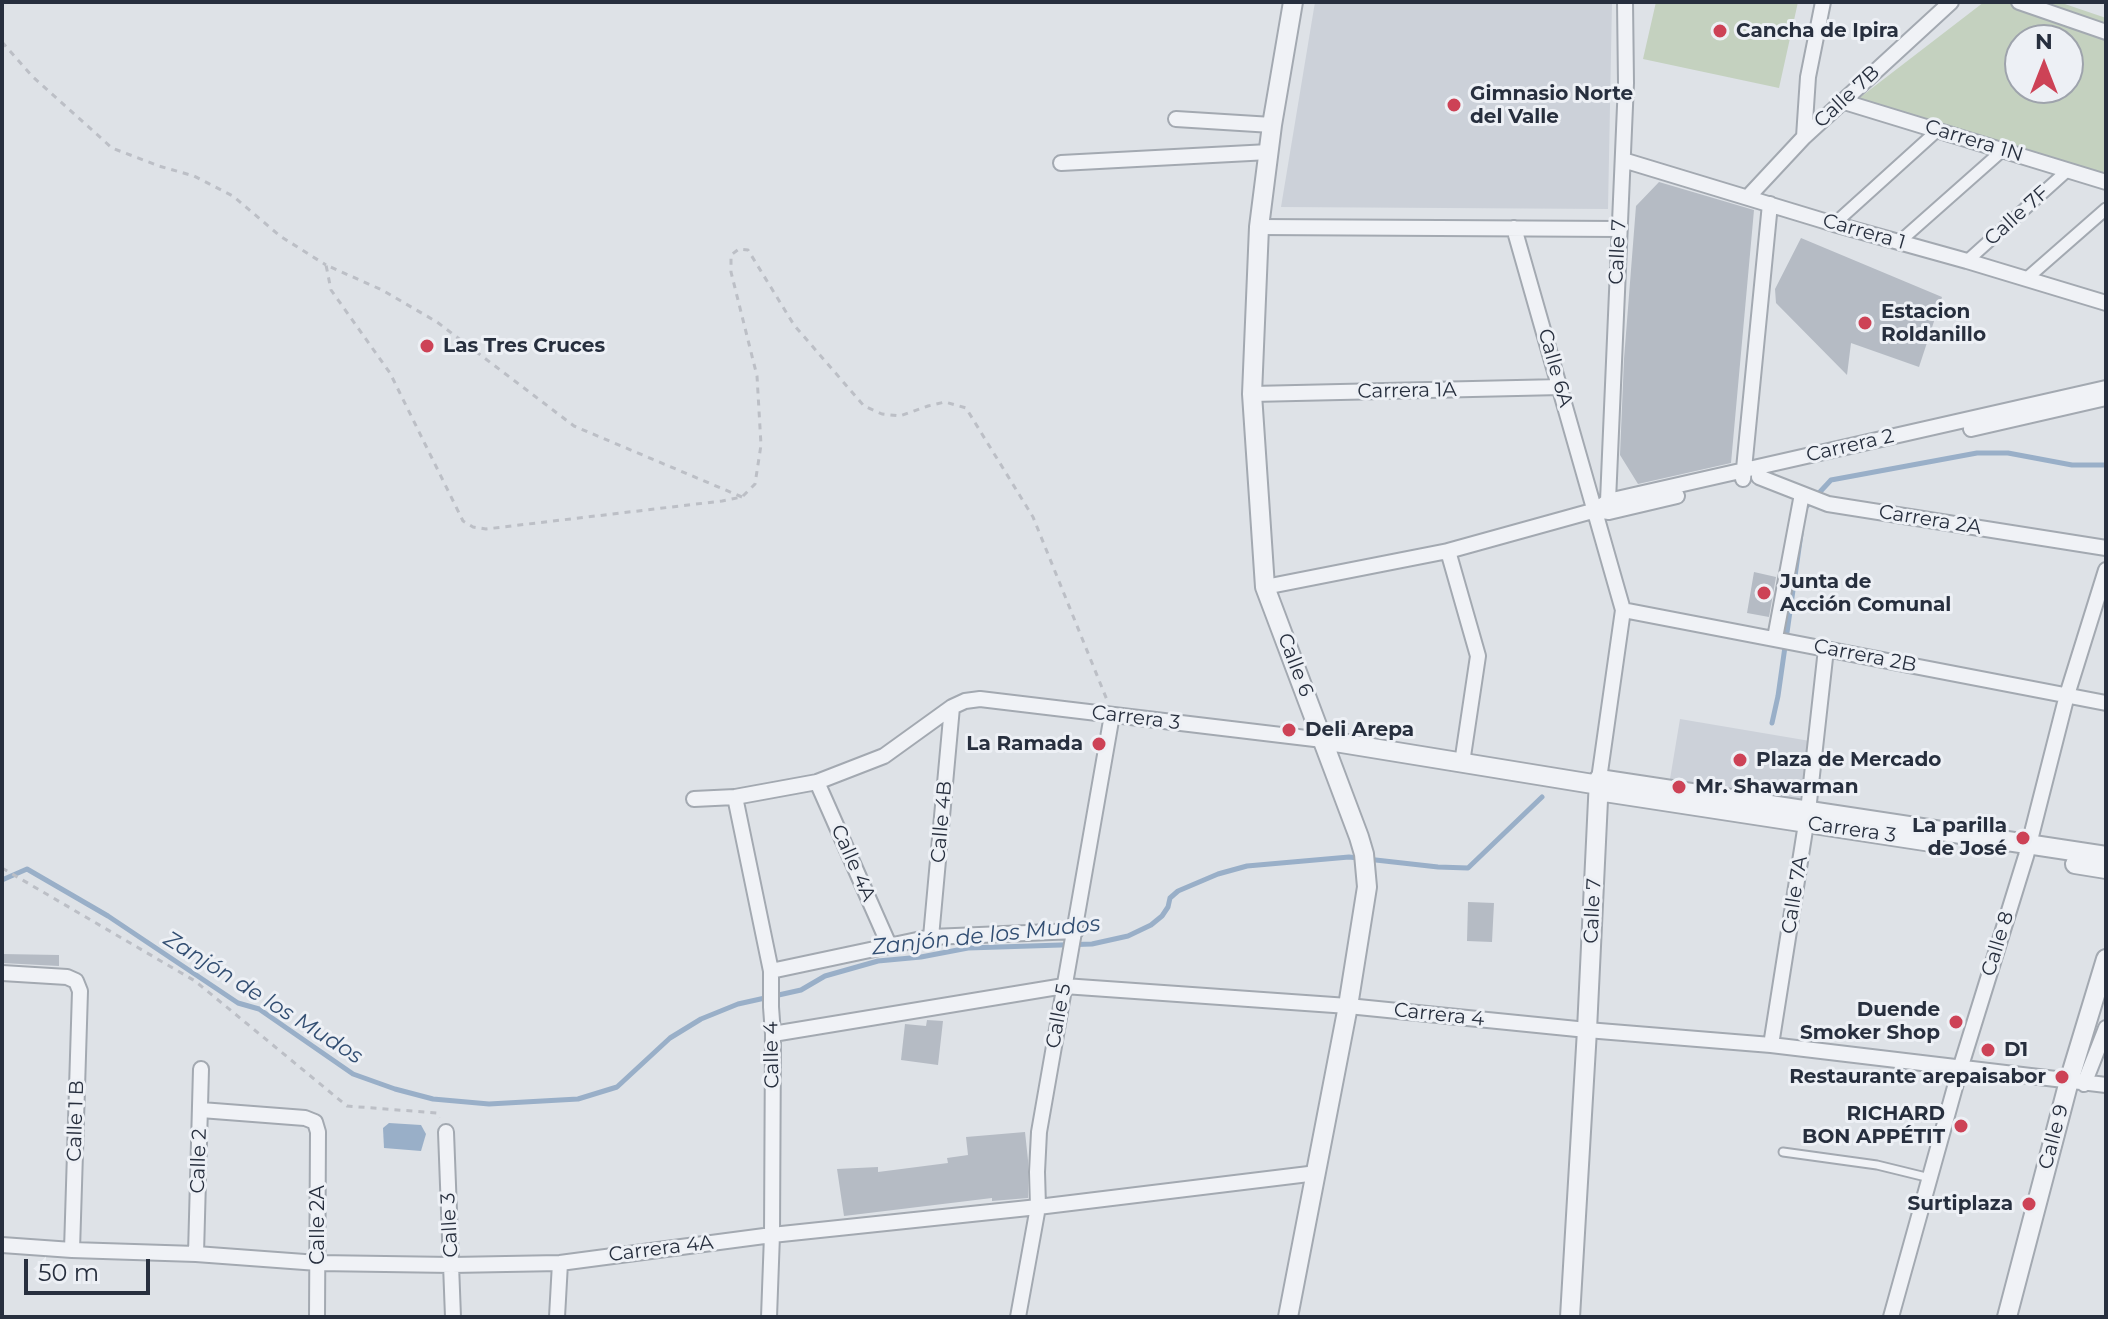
<!DOCTYPE html>
<meta charset="utf-8">
<style>
body{margin:0}
#map{position:relative;width:2108px;height:1319px;overflow:hidden;background:#dee2e7;font-family:Montserrat,sans-serif}
canvas{display:block}
.frame{position:absolute;inset:0;border:4px solid #272f3e;pointer-events:none}
.north{position:absolute;left:2004px;top:24px;width:80px;height:80px;box-sizing:border-box;background:#edf0f5;border:2px solid #9ea3ac;border-radius:50%;rotate:0deg;font-size:22px;font-weight:700;line-height:32px;text-align:center;color:#272f3e}
.north::after{content:'';display:block;margin:auto;width:28px;height:36px;background:#cd4256;clip-path:polygon(50% 0,100% 100%,50% 72%,0 100%)}
.scale{position:absolute;left:24px;top:1259px;width:126px;height:36px;box-sizing:border-box;border:4px solid #272f3e;border-top:0;padding-left:10px;font-size:24px;line-height:28px;white-space:nowrap;color:#272f3e;-webkit-text-stroke:6px #edf0f5;paint-order:stroke}
</style>
<div id="map">
<canvas width="2108" height="1319"></canvas>
<div class="frame"></div>
<div class="north">N</div>
<div class="scale">50 m</div>
</div>
<script>
const c = document.querySelector('canvas').getContext('2d');
c.lineJoin = 'round';
function fill(path, color) {
  c.fillStyle = color;
  c.fill(path, 'evenodd');
}
function trace(path, color, width, dash) {
  c.strokeStyle = color;
  c.lineWidth = width;
  c.lineCap = dash ? 'butt' : 'round';
  c.setLineDash(dash || []);
  c.stroke(path);
}
function drawText(font, color, halo, rows, align = 'center') {
  c.font = font + ' Montserrat,sans-serif';
  c.lineWidth = 6;
  c.setLineDash([]);
  c.textBaseline = 'middle';
  c.strokeStyle = halo;
  c.fillStyle = color;
  for (const [text, x, y, turn = 0] of rows) {
    c.save();
    c.translate(x, y);
    c.rotate((+turn || 0) * Math.PI / 180);
    c.textAlign = isNaN(turn) ? turn : align;
    if (halo) c.strokeText(text, 0, 0);
    c.fillText(text, 0, 0);
    c.restore();
  }
}
fill(new Path2D(`
 M1315,2H1612L1608,209L1281,207Z
 M1680,719L1810,741L1799,802L1670,779Z`), '#ccd1d9');
fill(new Path2D(`
 M1656,2H1798L1779,88L1643,59Z
 M1984,2H2059L2106,18V182L1854,102ZM2020,40H2068V88H2020Z`), '#c4d1bf');
fill(new Path2D(`
 M389,1123L421,1125L426,1134L421,1151L384,1148L383,1128Z`), '#99afc8');
trace(new Path2D(`
 M1804,513L1805,508L1831,480L1977,453H2008L2072,465H2106
 M1772,723L1778,696L1801,534
 M2,880L27,869L108,916L238,1003L259,1009L353,1074L395,1089L433,1099L489,1104L578,1099L617,1087L670,1038L701,1019L738,1004L801,990L825,976L878,961L921,957L968,948L1092,944L1128,936L1151,925L1162,916L1168,907L1170,898L1178,891L1218,874L1247,866L1349,857L1438,867L1468,868L1542,797`), '#99afc8', 5);
fill(new Path2D(`
 M1659,182L1754,210L1731,463L1638,484L1620,455L1624,359L1636,206Z
 M1801,238L1942,297L1919,367L1851,343L1847,375L1776,303L1775,289Z
 M1754,572L1776,577L1769,617L1747,613Z
 M1468,902L1494,903L1492,942L1467,941Z
 M2,954L59,955V966L2,963Z
 M927,1020L943,1021L938,1065L901,1060L905,1024L926,1026Z
 M1025,1132L1028,1160V1198L992,1201V1198L844,1216L837,1169L878,1167V1172L948,1163L947,1158L968,1155L966,1137Z`), '#b5bbc4');
const service = new Path2D(`
 M1783,1152L1877,1165L1930,1178`);
const pedestrian = new Path2D(`
 M1834,224L1938,130
 M1899,242L2003,150
 M1967,261L2068,170
 M2026,279L2106,209`);
const minor = new Path2D(`
 M2019,2L2106,32
 M1841,101L2106,182
 M1176,119L1272,125
 M1804,137L1808,77L1823,2
 M1623,160L1834,224L1967,261L2106,303
 M1061,163L1269,152
 M1748,197L1804,137L1951,2
 M1259,227L1619,229
 M1514,228L1623,610L1599,779
 M1252,394L1561,387
 M1971,429L2106,398
 M1759,477L1828,504L2106,548
 M1743,479L1770,204
 M1608,501L1626,83L1625,2
 M1596,510L1609,512L1677,496
 M1448,551L1478,656L1462,763
 M1265,587L1448,551L1596,510L1608,501L2106,388
 M1623,610L2106,703
 M1775,638L1802,494
 M817,782L889,945
 M735,797L771,971V1007L773,1034L772,1235L769,1317
 M694,799L735,797L817,782L884,756L952,707L965,701L980,699L1323,740
 M931,937L952,707
 M771,971L931,937L1076,931
 M2,973L67,977L76,981L80,991L72,1250
 M773,1034L1064,986L1348,1006L1587,1030L1771,1045L2106,1085
 M1771,1045L1808,811L1826,649
 M2084,1084L2106,1028
 M201,1110L305,1118L315,1122L318,1132L317,1317
 M446,1132L453,1317
 M2,1245L72,1250L196,1254L318,1263L452,1265L560,1263L772,1235L1038,1207L1317,1173
 M196,1254L201,1069
 M557,1317L560,1263
 M1018,1317L1038,1207L1037,1172L1039,1132L1112,715
 M1891,1317L1960,1069L2026,856L2067,695L2106,570`);
const tertiary = new Path2D(`
 M1323,740L1599,785
 M1598,791L1931,842
 M2075,864L2106,869
 M1288,1317L1348,1006L1367,887L1364,854L1359,837L1265,587L1252,394L1259,227L1272,125L1293,2
 M1570,1317L1587,1030L1599,779L2106,856
 M2007,1317L2069,1081L2106,959`);
trace(service, '#a3a9b1', 11);
trace(pedestrian, '#a3a9b1', 15);
trace(minor, '#a3a9b1', 18);
trace(tertiary, '#a3a9b1', 22);
trace(new Path2D(`
 M2,42L32,76L112,148L159,166L194,176L233,196L280,236L326,265
 M742,497L574,426L437,322L382,290L326,265L331,290L390,373L463,521L473,527L486,529L722,501L742,497L755,484L761,445L757,376L731,272V255L739,249L748,250L794,325L864,406L882,414L900,416L928,406L945,402L966,408L1033,517L1107,700
 M2,868L195,981L347,1106L437,1113L439,1118`), '#bcbfc6', 3, [6, 6]);
trace(service, '#f0f2f6', 7);
trace(pedestrian, '#f0f2f6', 11);
trace(minor, '#f0f2f6', 14);
trace(tertiary, '#f0f2f6', 18);
for (const [x, y, r, color] of [
 [1720,31,8,"#cd4256"],
 [1454,105,8,"#cd4256"],
 [1865,323,8,"#cd4256"],
 [427,346,8,"#cd4256"],
 [1764,593,8,"#cd4256"],
 [1289,730,8,"#cd4256"],
 [1099,744,8,"#cd4256"],
 [1740,760,8,"#cd4256"],
 [1679,787,8,"#cd4256"],
 [2023,838,8,"#cd4256"],
 [1956,1022,8,"#cd4256"],
 [1988,1050,8,"#cd4256"],
 [2062,1077,8,"#cd4256"],
 [1961,1126,8,"#cd4256"],
 [2029,1204,8,"#cd4256"]
]) {
  const dot = new Path2D();
  dot.arc(x, y, r, 0, 2 * Math.PI);
  c.fillStyle = color;
  c.fill(dot);
  trace(dot, '#edf0f5', 3);
}
drawText('bold 20px', '#272f3e', '#edf0f5', [
 ["Cancha de Ipira",1736,31],
 ["Gimnasio Norte",1470,94],
 ["del Valle",1470,117],
 ["Estacion",1881,312],
 ["Roldanillo",1881,335],
 ["Las Tres Cruces",443,346],
 ["Junta de",1780,582],
 ["Acción Comunal",1780,605],
 ["Deli Arepa",1305,730],
 ["La Ramada",1083,744,"right"],
 ["Plaza de Mercado",1756,760],
 ["Mr. Shawarman",1695,787],
 ["La parilla",2007,826,"right"],
 ["de José",2007,849,"right"],
 ["Duende",1940,1010,"right"],
 ["Smoker Shop",1940,1033,"right"],
 ["D1",2004,1050],
 ["Restaurante arepaisabor",2046,1077,"right"],
 ["RICHARD",1945,1114,"right"],
 ["BON APPÉTIT",1945,1137,"right"],
 ["Surtiplaza",2013,1204,"right"]
], 'left');
drawText('20px', '#272f3e', '#edf0f5', [
 ["Calle 7B",1847,97,-43],
 ["Carrera 1N",1974,141,17],
 ["Calle 7F",2017,216,-42],
 ["Carrera 1",1864,232,16],
 ["Calle 7",1618,252,-87],
 ["Calle 6A",1555,368,74],
 ["Carrera 1A",1407,391,-1],
 ["Carrera 2",1850,446,-13],
 ["Carrera 2A",1930,520,9],
 ["Carrera 2B",1865,656,11],
 ["Calle 6",1295,665,69],
 ["Carrera 3",1136,718,7],
 ["Calle 4B",942,822,-85],
 ["Carrera 3",1852,830,8],
 ["Calle 4A",853,863,66],
 ["Calle 7A",1795,895,-81],
 ["Calle 7",1593,911,-87],
 ["Calle 8",1998,944,-73],
 ["Carrera 4",1439,1015,6],
 ["Calle 5",1059,1016,-80],
 ["Calle 4",772,1055,-91],
 ["Calle 1 B",76,1121,-88],
 ["Calle 9",2054,1137,-75],
 ["Calle 2",199,1161,-88],
 ["Calle 2A",318,1225,-90],
 ["Calle 3",450,1225,-93],
 ["Carrera 4A",661,1249,-7]
]);
drawText('italic 22px', '#324e72', '#edf0f5', [
 ["Zanjón de los Mudos",986,936,-6],
 ["Zanjón de los Mudos",263,998,32]
]);
</script>
